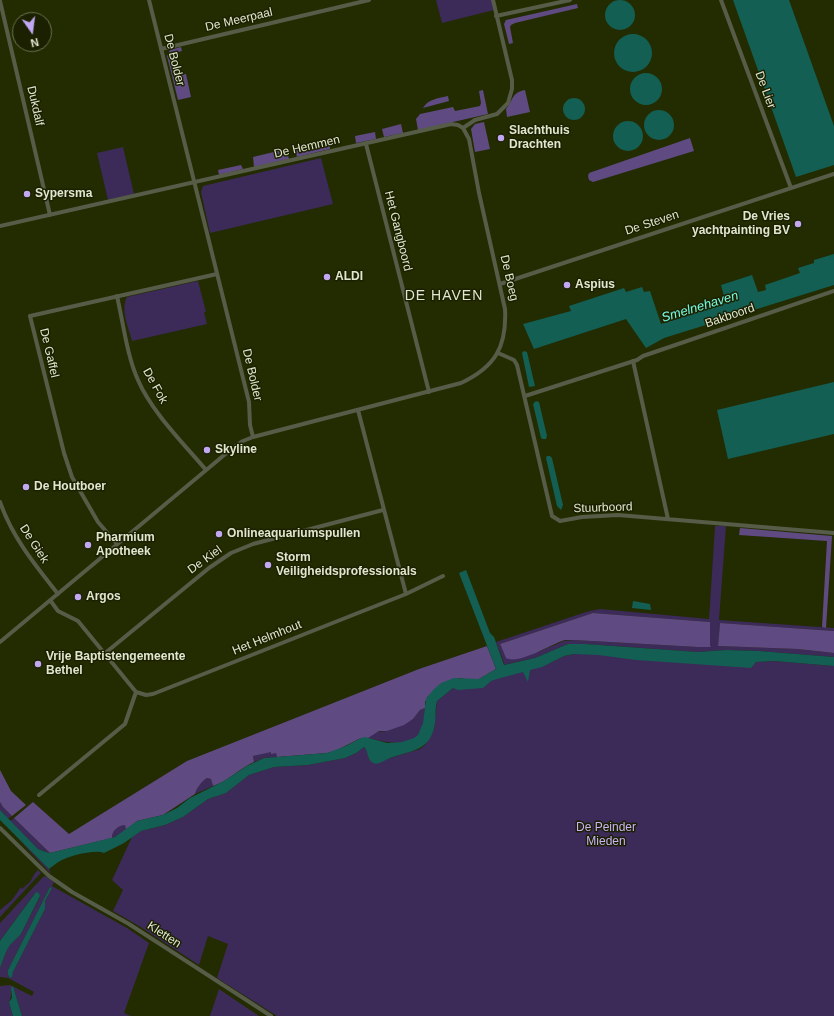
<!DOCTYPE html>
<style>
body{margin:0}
#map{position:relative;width:834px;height:1016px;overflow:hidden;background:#232c00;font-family:Helvetica,sans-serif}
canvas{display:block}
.north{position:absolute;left:12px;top:12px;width:40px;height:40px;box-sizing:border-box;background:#1b2100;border:1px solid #6a7052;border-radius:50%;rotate:166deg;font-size:11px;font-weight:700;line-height:16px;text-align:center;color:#e0e7ce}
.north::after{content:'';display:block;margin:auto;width:14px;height:18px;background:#c2a8f3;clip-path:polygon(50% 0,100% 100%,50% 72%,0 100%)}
</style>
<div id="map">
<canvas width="834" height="1016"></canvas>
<div class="north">N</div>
</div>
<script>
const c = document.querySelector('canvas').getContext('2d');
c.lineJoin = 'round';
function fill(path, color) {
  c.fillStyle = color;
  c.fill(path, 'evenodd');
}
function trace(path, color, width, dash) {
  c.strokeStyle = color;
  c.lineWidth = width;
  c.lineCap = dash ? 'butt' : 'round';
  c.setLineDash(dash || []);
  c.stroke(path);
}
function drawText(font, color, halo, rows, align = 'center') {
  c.font = font + ' Helvetica,sans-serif';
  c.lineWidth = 3;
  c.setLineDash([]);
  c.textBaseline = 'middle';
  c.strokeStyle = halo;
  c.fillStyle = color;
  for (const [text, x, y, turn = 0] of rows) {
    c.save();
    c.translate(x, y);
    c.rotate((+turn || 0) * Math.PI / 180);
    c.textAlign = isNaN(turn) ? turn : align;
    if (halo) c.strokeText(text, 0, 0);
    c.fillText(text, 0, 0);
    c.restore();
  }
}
fill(new Path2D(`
 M436,0H492L494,10L442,23Z
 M123,147L134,194L108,200L97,153Z
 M321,158L333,204L210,233L201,192L203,186Z
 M198,281L206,312H204L207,324L132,341C129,328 120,310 127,297Z
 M715,526H726L719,620L834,628V631L720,623L718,646L798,649L834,653V657L759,651L726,650L698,652L585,644H568L535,658L503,665L504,663L496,642L586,612L600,609L709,619ZM593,613L710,622V645L711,646L698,647L574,640L564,641L538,652L506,657L501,646L500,644Z
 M587,652L752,666L756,662L774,661L834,666V1016H277L217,978L228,944L208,936L199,965L139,926L113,911L123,890L112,880L132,837L141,831L165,825L183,817L208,799L226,793L249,775L274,767L308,765L345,758L356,753L364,747L367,749L369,759L372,762L377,763L390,758L420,749L425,745L434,729L437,701L453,688L488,681L552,662L564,656Z
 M425,708C424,716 424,729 418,736C407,748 381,741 368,738L375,732L387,731L413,719L420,710Z
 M271,751L276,753L277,757L264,758L254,762L253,756Z
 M207,778L211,779L213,786L195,794C196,789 202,781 207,778Z
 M0,802L3,807L12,816L8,819L0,810Z
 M14,818L50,853L38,849L10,821Z
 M121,825H125L126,830L119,835L112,838C110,831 117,828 121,825Z
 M13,833L49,869L51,874Z
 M38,870L41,873L39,875L0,917V910L12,900L21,887L22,889L30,882L35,873Z
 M45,876L54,882L52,886L127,928L149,943L124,1013L131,1016H22L13,986C10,992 12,997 9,1002L13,1016H0V986L10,985L32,996L34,992L8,978L0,977V968L6,952L10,945L21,934L40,897L39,893H35L0,941V923L43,877ZM50,887L52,888L45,901V909L12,974V977L10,978L8,975V970Z
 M219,989L259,1016H210Z`), '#3c2a58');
fill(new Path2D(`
 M577,4L578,8L515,23L511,25L510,27L513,43L509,44L504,24L506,20Z
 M181,47L182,51C166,55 173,63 176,75L186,74L191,97L178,100L167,56L170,50Z
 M483,90L488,114L418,130L416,119L420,114L453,107L455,111L480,106L481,103L479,91Z
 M525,90L530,112L507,117L506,109C514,99 511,93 525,90Z
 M448,96L449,101L423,108C428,99 439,98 448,96Z
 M484,122L490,149L475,152L471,129L475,124Z
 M401,124L403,133L384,137L382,129Z
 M375,132L376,139L356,143L355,136Z
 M690,138L694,151L593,182L589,180L588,176L589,173Z
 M330,140V149L297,157L294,147Z
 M286,149L289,159L254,167L253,157Z
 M241,165L243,169L219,175L218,170Z
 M740,528L832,536L826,628L822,627L827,541L739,535Z
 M593,613L710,622V645L711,647H698L574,640C571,640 568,640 565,640C551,644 519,665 506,658L501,646L500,644Z
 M720,623L834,631V653L798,649L718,646Z
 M487,646L496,669L479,679L473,680L459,678L428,696L425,702V708L420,710L413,719L404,725L387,731H379L368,738H361L337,750L327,753L277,757L276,753L271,754V752L253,756L254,762C239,769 228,781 213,786L211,779L207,778C202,781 196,789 195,794L163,815L137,821L126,830L125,825C119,825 111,831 112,838L50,853L14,818L33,802L69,834L187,761L419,669Z
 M0,770L11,791L26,805L12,816L3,807L0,802Z`), '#5f4a82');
fill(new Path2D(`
 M605 15a15 15 0 1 1 30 0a15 15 0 1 1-30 0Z
 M733,0H789L834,126V165L796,177Z
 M614 53a19 19 0 1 1 38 0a19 19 0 1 1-38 0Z
 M630 89a16 16 0 1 1 32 0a16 16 0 1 1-32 0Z
 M563 109a11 11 0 1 1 22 0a11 11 0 1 1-22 0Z
 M644 125a15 15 0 1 1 30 0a15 15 0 1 1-30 0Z
 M613 136a15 15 0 1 1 30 0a15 15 0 1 1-30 0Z
 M834,254V285L664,338L646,348L626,319L534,349L523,324L571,311L569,306L624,288L626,292L642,287L644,292L650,291L661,324L726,303L721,285L752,275L758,292L766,290L765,285L800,273L798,268L814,263V260Z
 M524,351L527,352L535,386L529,387L522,353Z
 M834,382V434L728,459L717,410Z
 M536,401L539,402L547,436L546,439H543L541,438L533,404Z
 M547,456H550L552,458L563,505L561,510L557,506L546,458Z
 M466,570L490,633L494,637L504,665L535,658L568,644H585L698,652L726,650L759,651L834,657V666L774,661L756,662L751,668L636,660L598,655L574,654L564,656L542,667L530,670L528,682L523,672L497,679L491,681L483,688L458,690L453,688L437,701C435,708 436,716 435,723C431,750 414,750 393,757C387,758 379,766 373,763C366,759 369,751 364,747L356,753L345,758L308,765L274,767L249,775L226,793L208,799L183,817L165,825L141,831L124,843L104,853C95,849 69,856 60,861C56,863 53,866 49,869L0,820V810L38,849L46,852L50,853L115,837L137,821L163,815L177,808L190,798L224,781L247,766L264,758L327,753L346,746L361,738L365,737L387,743L402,742L414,738L418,735L423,723L426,699L433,690L441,683L454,678L479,679L496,669L459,573Z
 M633,601L650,604L651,610L632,608Z
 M50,887L52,888L45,901V909L13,972L12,977L10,978L8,975V970Z
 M36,892L39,893L40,896L21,934L10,945L6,952L0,968V941Z
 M13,986L22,1016H13L9,1002L12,998L11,988Z`), '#135f53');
trace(new Path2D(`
 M721,0L791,188
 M0,1L50,215
 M496,16L570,0
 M161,49L369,0
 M366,144L429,392
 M0,226L451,124L458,125L463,128L475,120L497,114L508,103L512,89V80L493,0
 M500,284L834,174
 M117,296C123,322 127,356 138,380C151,411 184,444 206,470
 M498,353L514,360L517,365L552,516L560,521L582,517L618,515L834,533
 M633,361L668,519
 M525,396L637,360L643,356L834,291
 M358,410L406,594
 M253,437L461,383C495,367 507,347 505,309L479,193L469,139L463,128
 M0,502C12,537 35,565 58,594
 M117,544L98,522L72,477L64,453L30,316L217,274
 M50,600L58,611L78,621L136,692L146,695L153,694L406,594L443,576
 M0,642L229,451L243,441L253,437L250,425L249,402L149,0
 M104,654L209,568L231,553L253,544L383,510
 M39,795L125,724L136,692
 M0,828L49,876L72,892L129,924L271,1016`), '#565c48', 4);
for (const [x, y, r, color] of [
 [501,138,4,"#c2a8f3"],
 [27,194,4,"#c2a8f3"],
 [798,224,4,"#c2a8f3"],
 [327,277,4,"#c2a8f3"],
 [567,285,4,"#c2a8f3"],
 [207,450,4,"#c2a8f3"],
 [26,487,4,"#c2a8f3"],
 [219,534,4,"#c2a8f3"],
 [88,545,4,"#c2a8f3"],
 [268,565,4,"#c2a8f3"],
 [78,597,4,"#c2a8f3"],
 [38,664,4,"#c2a8f3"]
]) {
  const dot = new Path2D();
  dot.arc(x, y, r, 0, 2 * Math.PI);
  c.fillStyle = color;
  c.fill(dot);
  trace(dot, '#1b2100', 1.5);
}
drawText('12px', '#e0e7ce', '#1b2100', [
 ["De Meerpaal",239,20,-13],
 ["De Bolder",174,60,76],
 ["De Lier",765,90,70],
 ["Dukdalf",35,106,77],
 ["De Hemmen",307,147,-13],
 ["De Steven",652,223,-18],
 ["Het Gangboord",398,231,76],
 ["De Boeg",509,278,77],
 ["Bakboord",730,316,-19],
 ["De Gaffel",49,353,77],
 ["De Bolder",252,375,77],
 ["De Fok",155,386,61],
 ["Stuurboord",603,508,-2],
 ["De Giek",34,544,57],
 ["De Kiel",205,560,-36],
 ["Het Helmhout",267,638,-22],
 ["Kletten",164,935,33]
]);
drawText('bold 12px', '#e0e7ce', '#1b2100', [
 ["Slachthuis",509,131],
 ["Drachten",509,145],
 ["Sypersma",35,194],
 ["De Vries",790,217,"right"],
 ["yachtpainting BV",790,231,"right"],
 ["ALDI",335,277],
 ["Aspius",575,285],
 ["Skyline",215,450],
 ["De Houtboer",34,487],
 ["Onlineaquariumspullen",227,534],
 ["Pharmium",96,538],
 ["Apotheek",96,552],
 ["Storm",276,558],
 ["Veiligheidsprofessionals",276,572],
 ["Argos",86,597],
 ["Vrije Baptistengemeente",46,657],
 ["Bethel",46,671]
], 'left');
drawText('12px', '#c9b2f6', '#1b2100', [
 ["De Peinder",606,828],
 ["Mieden",606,842]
]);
drawText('italic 13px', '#76f9e1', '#1b2100', [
 ["Smelnehaven",700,307,-17]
]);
c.letterSpacing = '1px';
drawText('14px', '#e0e7ce', '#1b2100', [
 ["DE HAVEN",444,296]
]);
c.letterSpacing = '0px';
</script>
